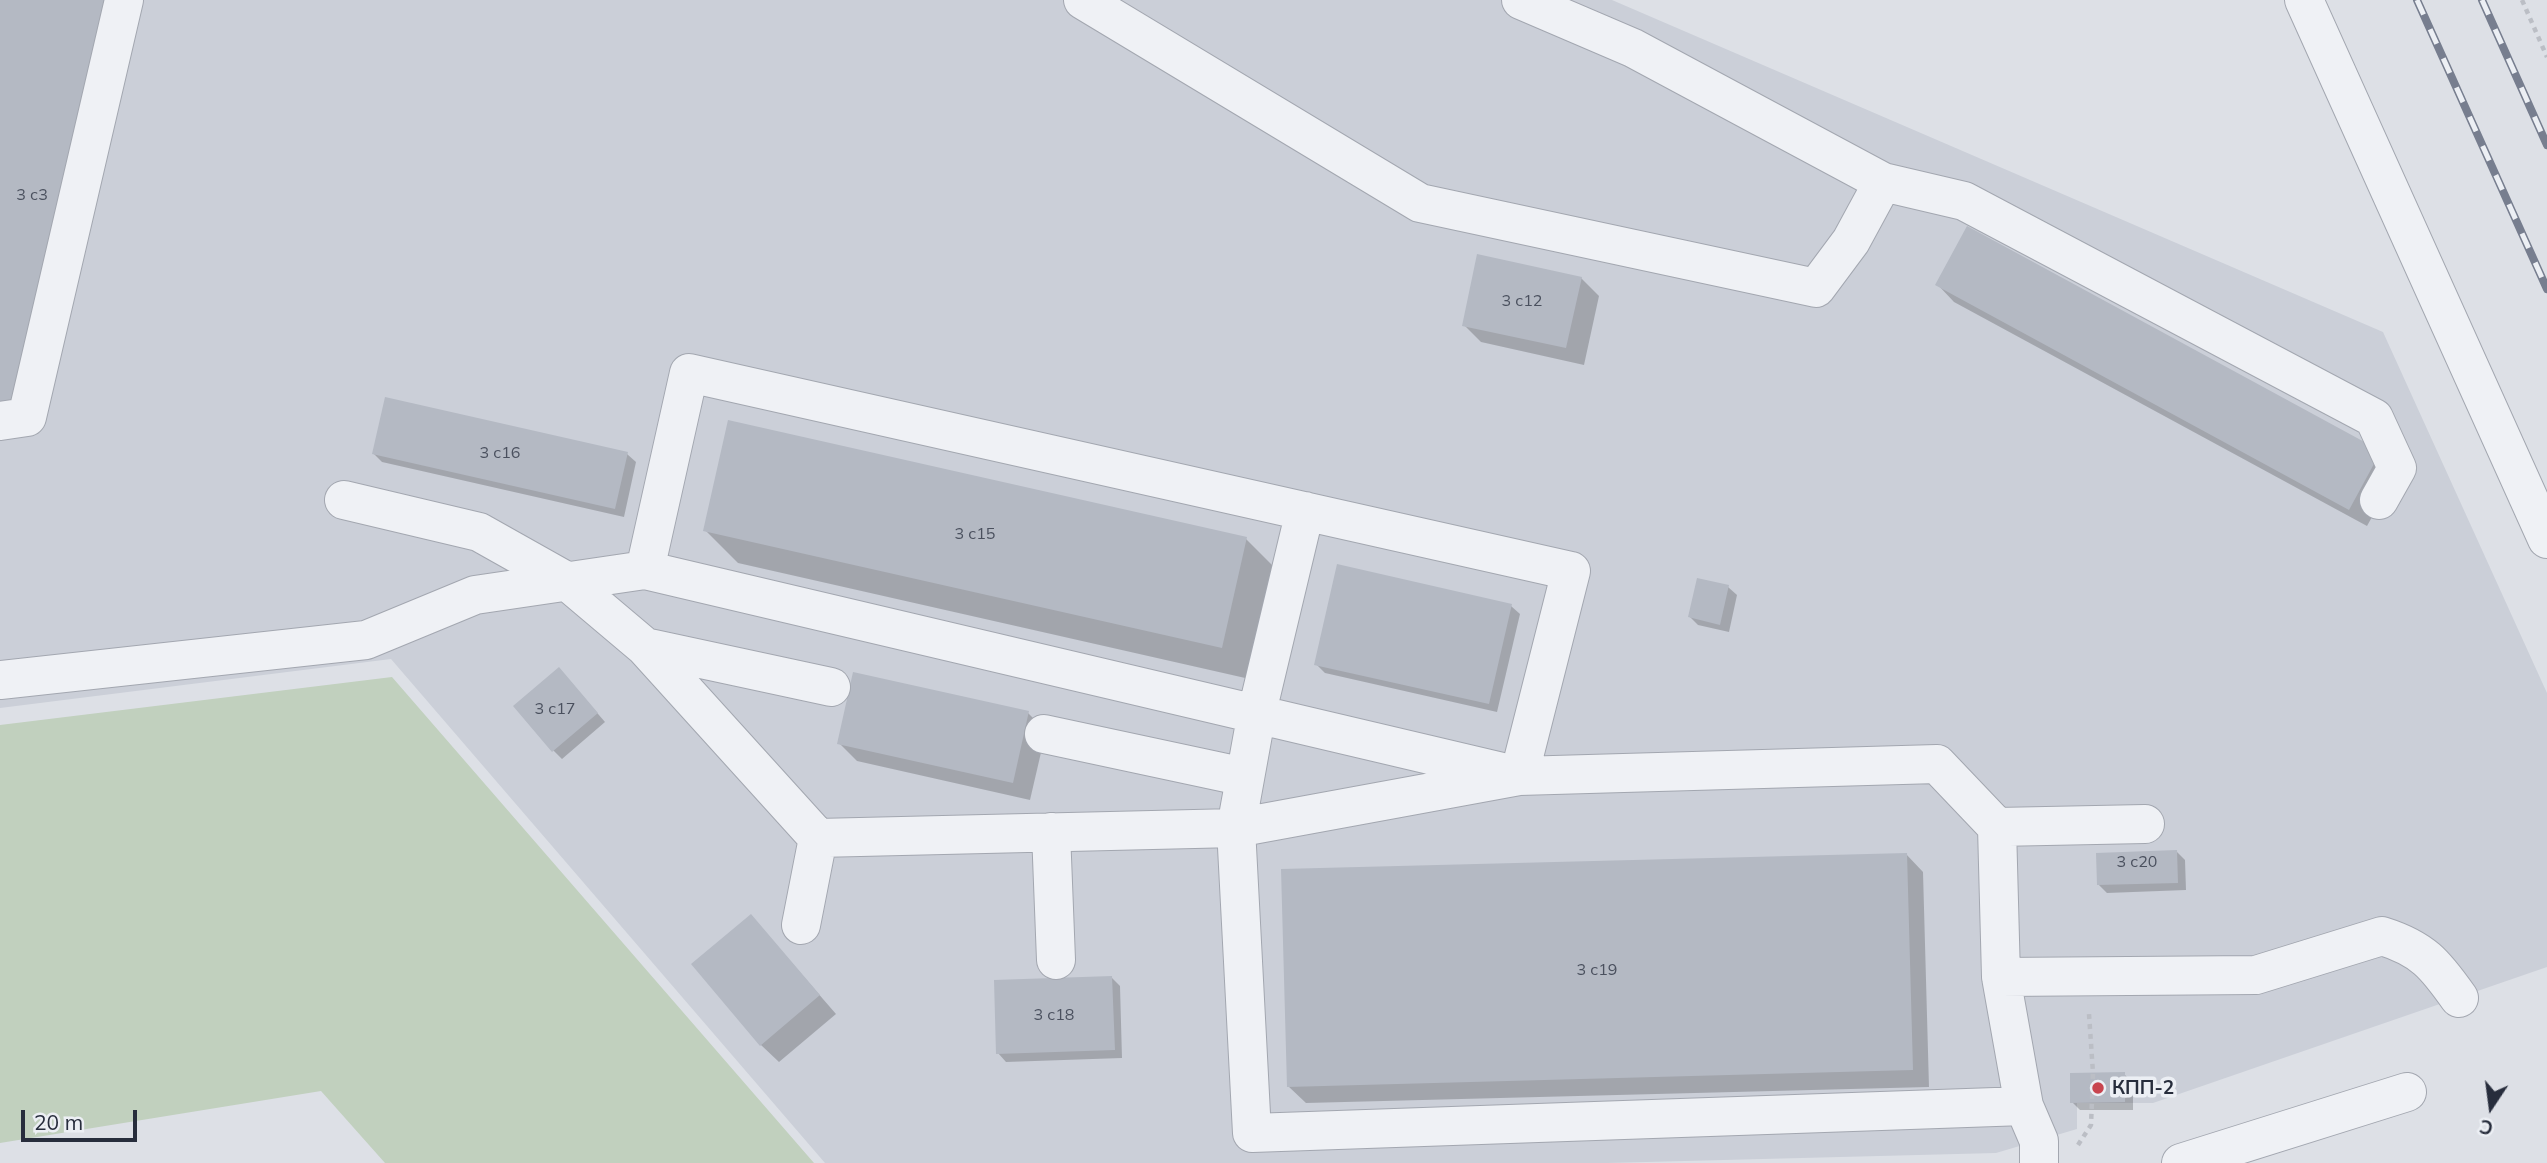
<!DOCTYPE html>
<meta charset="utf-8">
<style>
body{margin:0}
#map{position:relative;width:2547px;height:1163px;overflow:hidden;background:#dde0e6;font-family:Mulish,sans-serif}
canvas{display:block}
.north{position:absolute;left:2456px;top:1072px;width:70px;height:70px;-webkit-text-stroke:5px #eceff4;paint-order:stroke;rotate:193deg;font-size:19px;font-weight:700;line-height:28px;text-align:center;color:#272d3c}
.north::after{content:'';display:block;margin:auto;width:24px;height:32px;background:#272d3c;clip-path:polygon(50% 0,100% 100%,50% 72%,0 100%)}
.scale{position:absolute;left:21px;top:1110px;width:116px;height:32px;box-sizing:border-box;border:4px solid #272d3c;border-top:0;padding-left:9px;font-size:21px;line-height:24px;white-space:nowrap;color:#272d3c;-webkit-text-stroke:5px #eceff4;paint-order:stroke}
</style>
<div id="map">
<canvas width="2547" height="1163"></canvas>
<div class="north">С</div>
<div class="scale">20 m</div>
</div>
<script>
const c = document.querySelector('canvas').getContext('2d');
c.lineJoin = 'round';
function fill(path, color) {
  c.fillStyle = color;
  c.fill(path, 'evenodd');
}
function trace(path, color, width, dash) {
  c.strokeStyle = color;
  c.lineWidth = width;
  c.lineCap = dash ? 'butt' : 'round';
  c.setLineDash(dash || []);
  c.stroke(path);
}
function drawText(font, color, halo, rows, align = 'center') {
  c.font = font + ' Mulish,sans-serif';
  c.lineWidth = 7;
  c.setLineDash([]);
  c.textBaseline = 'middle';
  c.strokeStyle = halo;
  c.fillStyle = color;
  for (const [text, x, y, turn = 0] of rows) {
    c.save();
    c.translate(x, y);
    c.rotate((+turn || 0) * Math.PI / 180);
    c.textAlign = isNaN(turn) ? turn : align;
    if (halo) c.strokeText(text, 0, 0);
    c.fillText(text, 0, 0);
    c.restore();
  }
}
fill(new Path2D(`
 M0,0H1612L2383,332L2547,693V967L2153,1103H2077V1129L1996,1153L1607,1163H825L391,659L0,708Z`), '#cbcfd8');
fill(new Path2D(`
 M392,677L814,1163H385L321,1091L0,1143V725Z`), '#c1d0be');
fill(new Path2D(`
 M1581,278L1599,296L1584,365L1481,342L1464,325Z
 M1937,284L2398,470L2367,526L1954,302Z
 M374,454H627L636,462L624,517L382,462Z
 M705,530L1246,539L1279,572L1254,680L738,563Z
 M1728,587L1737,595L1729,632L1698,625L1690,617Z
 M1511,606L1520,614L1497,712L1325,673L1316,664Z
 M567,678L605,722L562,759L553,750Z
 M1028,713L1046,731L1030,800L857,761L839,743Z
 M2177,852L2185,860L2186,890L2107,893L2098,884Z
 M1906,854L1923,872L1929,1087L1306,1103L1288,1086Z
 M751,916L836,1014L779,1062L761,1045Z
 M1112,978L1120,986L1122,1058L1006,1062L998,1053Z
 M2124,1074L2133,1083V1110H2080L2072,1102Z`), '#0003');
fill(new Path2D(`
 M0,0H107L15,407L0,404Z
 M1967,226L2381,451L2349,510L1935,285Z
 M1477,254L1582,277L1566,348L1462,326Z
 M385,397L628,452L615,509L372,454Z
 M728,420L1247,537L1222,648L703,531Z
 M1337,564L1512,604L1489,704L1314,665Z
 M1697,578L1729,585L1720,625L1688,617Z
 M559,667L598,713L552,752L513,706Z
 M853,672L1029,711L1013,783L837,744Z
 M2177,850L2178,883L2097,885L2096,853Z
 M1907,853L1913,1070L1287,1087L1281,869Z
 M751,914L820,995L760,1046L691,964Z
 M1112,976L1115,1050L996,1054L994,980Z
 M2125,1072V1102L2070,1103V1073Z`), '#b4b9c3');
const minor = new Path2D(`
 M1083,0L1420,203L1816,288L1851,241L1883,182
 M1521,0L1633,48L1883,182L1964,201L2374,418L2397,468L2379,500
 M2304,0L2547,539
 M0,421L27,417L124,0
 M344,500L479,532L568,582L645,647L818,838L1236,828L1519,776L1571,571L689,373L645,570
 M1305,511L1257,712L1236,828L1252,1133L2024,1106L2001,977
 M645,647L831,687
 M0,680L366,640L475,595L645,570L1519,776L1937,764L1997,827L2001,977L2256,975L2382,936C2423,949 2435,964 2459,998
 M1044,734L1245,777
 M1997,827L2145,824
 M1051,832L1056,960
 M801,925L818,838
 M2024,1106L2039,1141V1163
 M2181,1163L2407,1092`);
trace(minor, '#a3a7b0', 40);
trace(new Path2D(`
 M2522,0L2547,57
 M2078,1145L2091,1125L2093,1073L2089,1014`), '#bbbec5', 4.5, [5, 5]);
trace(minor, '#eff1f5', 38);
const rail = new Path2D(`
 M2417,0L2547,289
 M2482,0L2547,145`);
trace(rail, '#777e8f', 8);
trace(rail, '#eceff4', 5, [16]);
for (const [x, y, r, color] of [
 [2098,1088,7,"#c8454f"]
]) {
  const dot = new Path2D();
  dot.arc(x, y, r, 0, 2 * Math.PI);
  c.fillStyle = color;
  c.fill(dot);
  trace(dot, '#eceff4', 2.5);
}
drawText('16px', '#4a505e', null, [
 ["3 с3",32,195],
 ["3 c12",1522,301],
 ["3 c16",500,453],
 ["3 c15",975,534],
 ["3 c17",555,709],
 ["3 c20",2137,862],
 ["3 c19",1597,970],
 ["3 c18",1054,1015]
]);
drawText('bold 19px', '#272d3c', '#eceff4', [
 ["КПП-2",2112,1088]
], 'left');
</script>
